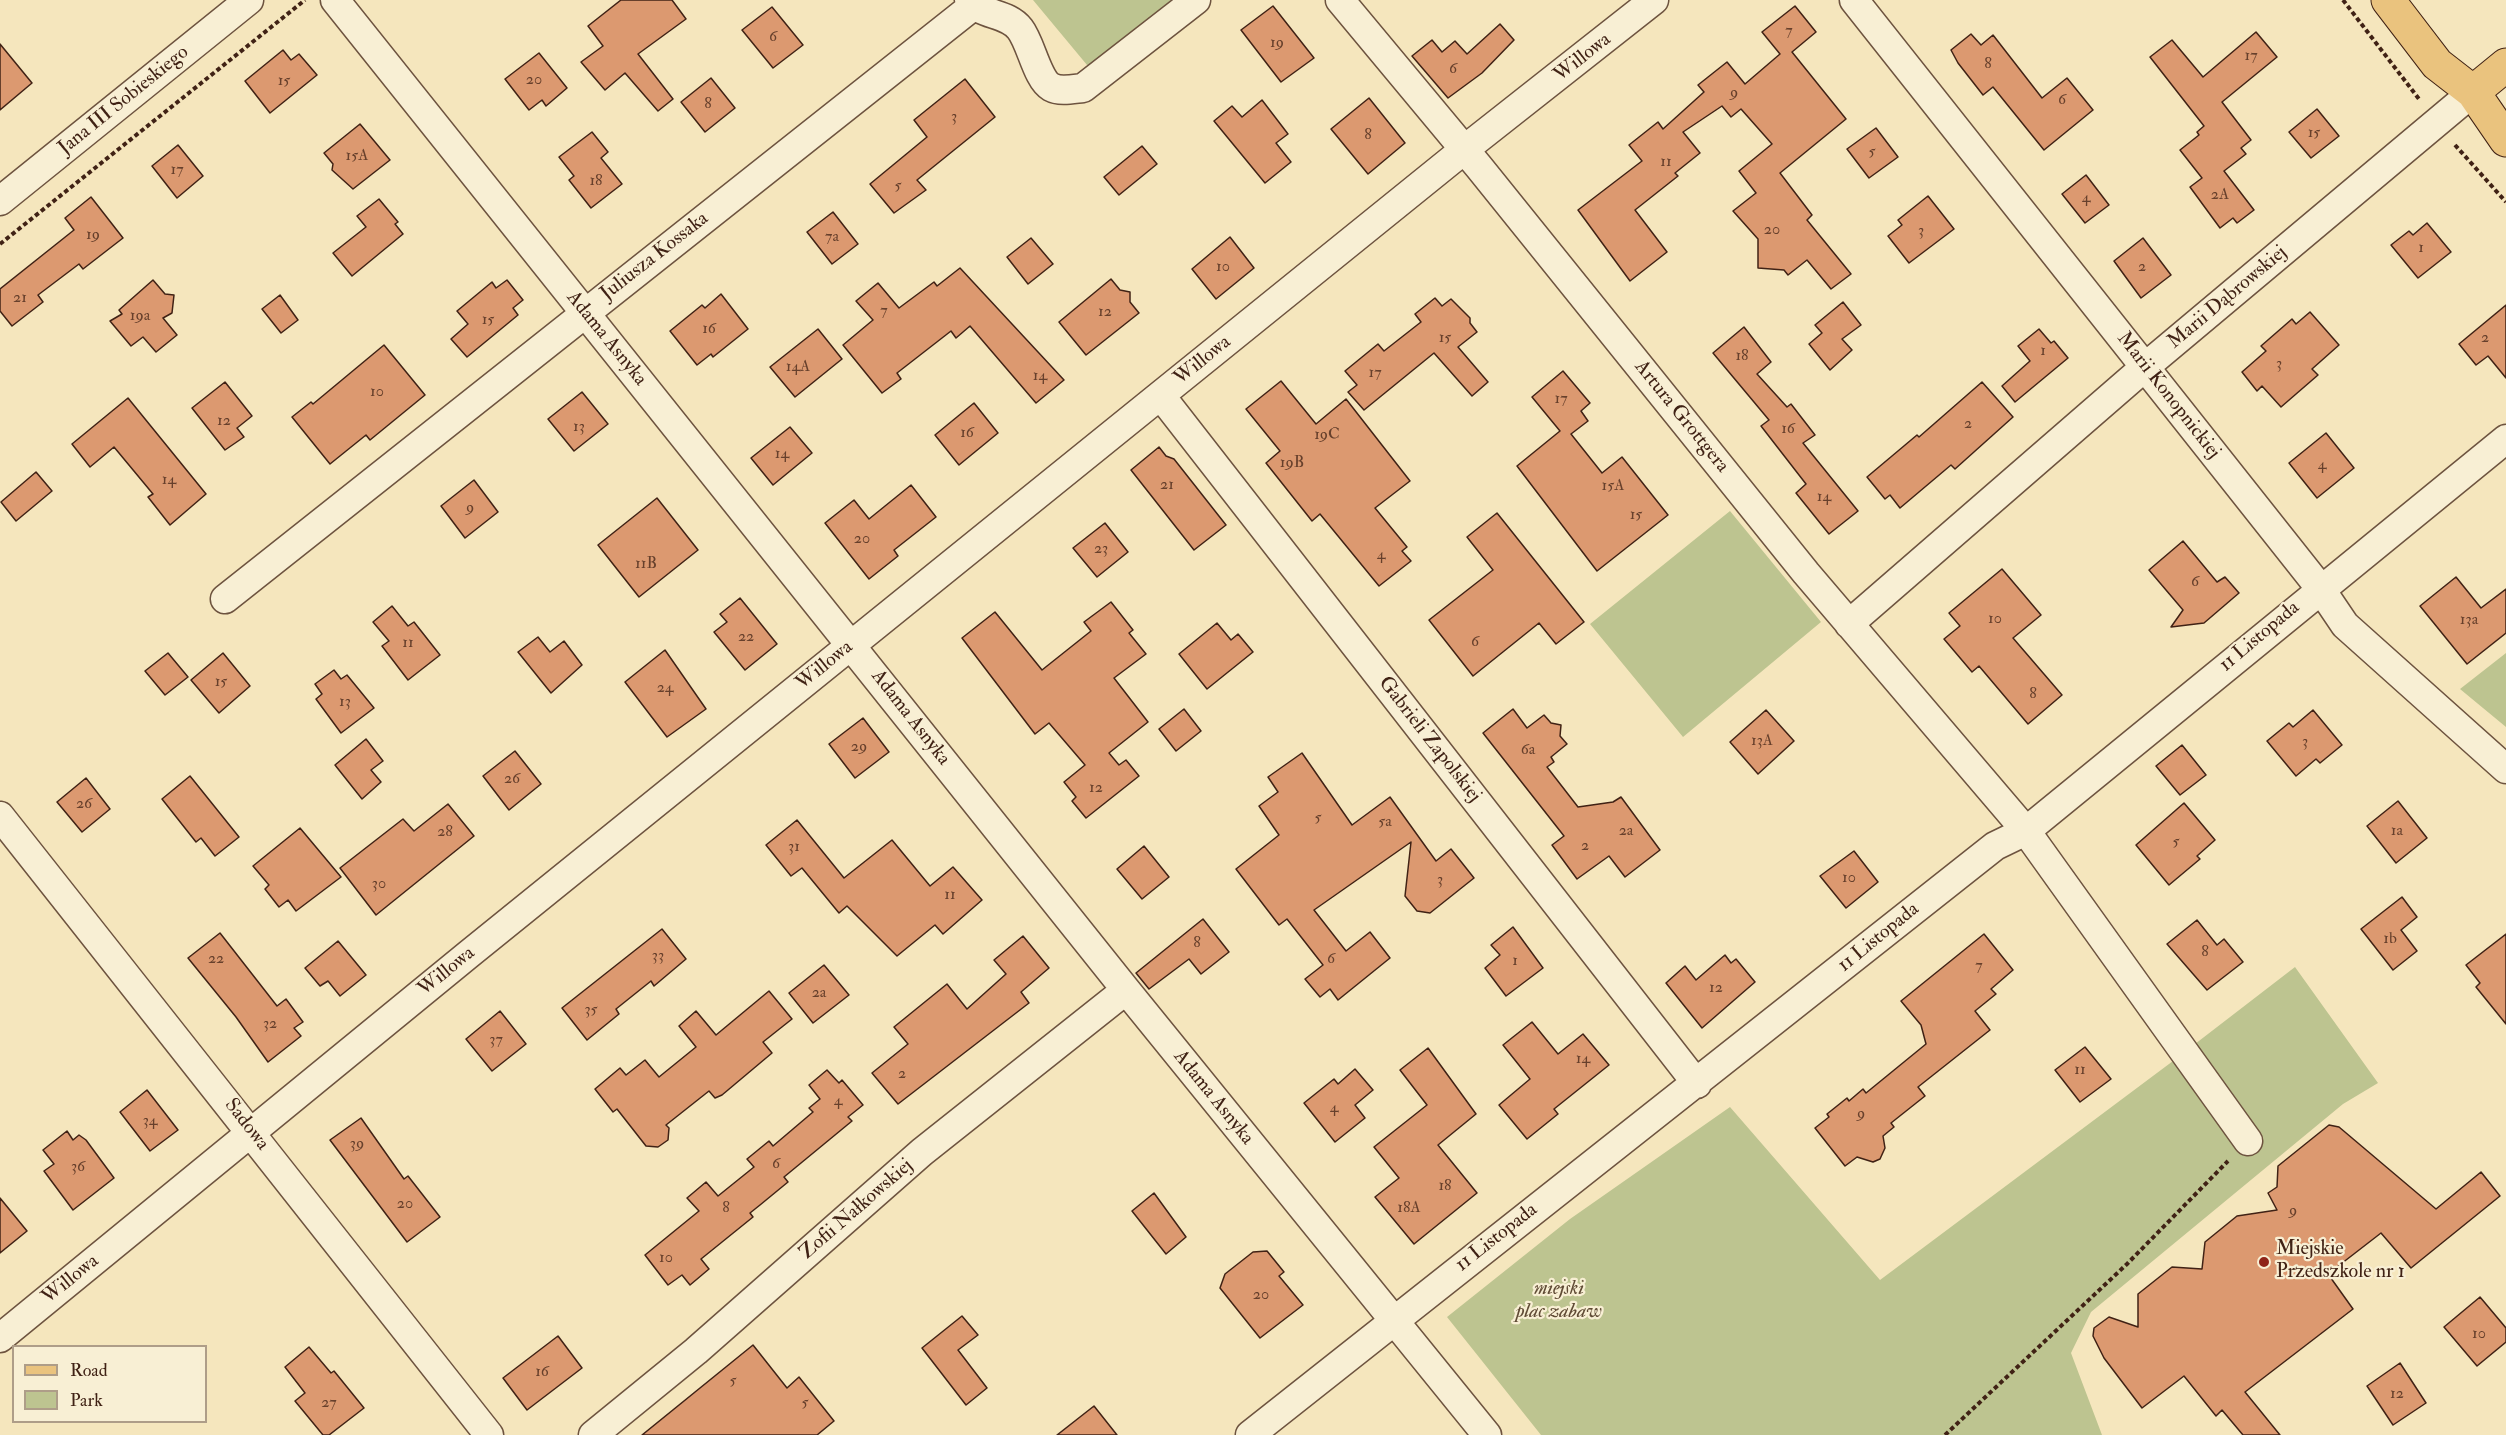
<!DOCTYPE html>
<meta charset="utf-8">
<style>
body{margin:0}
#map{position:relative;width:2506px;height:1435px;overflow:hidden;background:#f5e6bd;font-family:"IM FELL Double Pica",serif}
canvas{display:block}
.legend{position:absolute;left:12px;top:1345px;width:195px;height:78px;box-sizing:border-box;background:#f8efd4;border:2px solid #ae9d88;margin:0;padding:8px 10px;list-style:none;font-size:18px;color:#402215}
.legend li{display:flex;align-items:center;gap:12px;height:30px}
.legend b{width:30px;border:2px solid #ae9d88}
</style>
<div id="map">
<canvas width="2506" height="1435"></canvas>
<ul class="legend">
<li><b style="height:8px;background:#eac37e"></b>Road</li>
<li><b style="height:16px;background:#bdc490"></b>Park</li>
</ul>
</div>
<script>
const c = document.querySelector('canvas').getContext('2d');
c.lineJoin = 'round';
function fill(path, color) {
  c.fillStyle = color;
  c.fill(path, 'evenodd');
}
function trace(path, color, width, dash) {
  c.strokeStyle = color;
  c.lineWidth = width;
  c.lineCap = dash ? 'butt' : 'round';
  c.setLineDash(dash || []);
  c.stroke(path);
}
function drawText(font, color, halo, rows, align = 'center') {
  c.font = font + ' "IM FELL Double Pica",serif';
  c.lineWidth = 4.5;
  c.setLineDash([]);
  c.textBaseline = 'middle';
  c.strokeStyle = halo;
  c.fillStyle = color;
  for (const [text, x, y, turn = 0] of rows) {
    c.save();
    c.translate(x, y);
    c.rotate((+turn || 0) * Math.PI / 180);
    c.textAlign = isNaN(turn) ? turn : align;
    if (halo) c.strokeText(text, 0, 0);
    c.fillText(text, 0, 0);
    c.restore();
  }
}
fill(new Path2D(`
 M1033,0H1181L1092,71Z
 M1730,511L1821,622L1683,737L1590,624Z
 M2506,653V727L2460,689Z
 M2295,967L2378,1083L2343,1104L2091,1312L2071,1353L2102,1435H1541L1447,1317L1570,1219L1730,1107L1880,1280L2169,1064Z`), '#bdc490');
const building = new Path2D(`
 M621,0H672L686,19L638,54L673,99L658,111L625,73L605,90L581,62L603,46L588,26Z
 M1273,6L1314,58L1281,82L1241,30Z
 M1795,6L1816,32L1792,52L1846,119L1780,173L1812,215L1807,220L1851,274L1831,289L1807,260L1788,275L1784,270L1758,268V239L1733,211L1756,193L1739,171L1772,144L1741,109L1731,117L1722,106L1683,132L1700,153L1675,173L1678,176L1635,210L1667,252L1630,281L1578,210L1642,161L1629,145L1658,122L1663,129L1704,92L1698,85L1727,62L1745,84L1780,54L1762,32Z
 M772,7L803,45L773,68L742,30Z
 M1500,24L1514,40L1482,73L1448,98L1412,56L1432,40L1442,52L1455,41L1467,54Z
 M2256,32L2277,57L2222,102L2251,140L2241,148L2246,154L2224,171L2254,210L2237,223L2233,218L2220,228L2190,187L2202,178L2180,150L2199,135L2197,132L2204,126L2150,57L2172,40L2203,77Z
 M1971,34L1981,45L1993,35L2042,98L2067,78L2093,110L2044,150L1993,87L1983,95L1958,63L1951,50Z
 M0,44L32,83L0,110Z
 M283,50L291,60L299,54L317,75L270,113L245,81Z
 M539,53L567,88L546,106L542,100L529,110L505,79Z
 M711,78L735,108L705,132L681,102Z
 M965,79L995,117L917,180L926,190L894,213L870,184L927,137L914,120Z
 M1369,98L1405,143L1368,174L1331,129Z
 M1262,100L1288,134L1276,143L1291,162L1265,183L1214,121L1232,106L1242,117Z
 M2317,109L2339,136L2311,158L2289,132Z
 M360,124L390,160L353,189L332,170L333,164L324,153Z
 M1876,128L1898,157L1869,178L1847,149Z
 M592,132L608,152L601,158L622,184L591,208L569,180L574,176L559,157Z
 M178,145L203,176L177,198L152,166Z
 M1142,146L1157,164L1119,195L1104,177Z
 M2086,175L2109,205L2085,223L2062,194Z
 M1928,196L1954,229L1909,263L1888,236L1902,225L1898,220Z
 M91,197L123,238L83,269L79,264L38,295L43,302L12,326L0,311V289L74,230L65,218Z
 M379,199L398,222L395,224L403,234L352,276L333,253L366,227L357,216Z
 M833,212L858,244L832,264L807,232Z
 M2427,223L2451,252L2418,278L2391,245L2409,231L2413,235Z
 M1230,237L1254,268L1216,299L1192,269Z
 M1031,238L1053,264L1028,284L1007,257Z
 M2143,238L2171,275L2141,298L2114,261Z
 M960,268L1064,380L1036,403L970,326L956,338L951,331L897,373L901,379L882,393L843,345L873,320L856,301L878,283L899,308L934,282L937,286Z
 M1111,279L1120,290L1130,292V302L1139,313L1086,355L1059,322Z
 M153,280L165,294L174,295L172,313L163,318L177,335L156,352L143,337L131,346L110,321L122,314L119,310Z
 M507,280L523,300L513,308L518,315L467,357L451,339L468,324L457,311L492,282L496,288Z
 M721,294L748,329L713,357L711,354L697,365L670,331L702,305L705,308Z
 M280,295L298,320L281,333L262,309Z
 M1435,298L1442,306L1451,299L1470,318V323L1477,332L1458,347L1488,382L1472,396L1434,353L1364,410L1348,392L1357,385L1345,371L1378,344L1384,351L1421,322L1415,314Z
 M1843,302L1861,325L1842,339L1852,350L1830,370L1809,344L1822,333L1815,325Z
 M2506,305V378L2488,356L2476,365L2459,344Z
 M2310,312L2339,345L2312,369L2318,375L2281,407L2262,386L2257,391L2242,372L2266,351L2261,346L2292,319L2296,324Z
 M1744,327L1771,362L1757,374L1787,407L1791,404L1815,435L1803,443L1858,511L1829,534L1796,493L1806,484L1761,426L1769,420L1713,353Z
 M818,329L842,359L795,397L770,367Z
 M2039,329L2051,343L2054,341L2068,358L2015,402L2002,386L2030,361L2018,346Z
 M384,345L425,395L370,440L366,435L330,464L292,417L311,402L313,404Z
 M1563,371L1590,403L1581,411L1588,421L1571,434L1602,473L1622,457L1668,515L1597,571L1517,466L1560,431L1532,397Z
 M1281,381L1316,424L1346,399L1410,481L1375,508L1407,547L1402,551L1411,561L1379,586L1320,514L1312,521L1266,463L1280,451L1246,409Z
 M225,382L252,416L237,428L244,437L225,450L192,408Z
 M1982,382L2013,417L1955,469L1951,465L1900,508L1890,495L1885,499L1867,477L1917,435L1919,437Z
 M582,392L608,424L574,451L548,419Z
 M128,398L206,494L170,525L148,497L153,494L114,447L90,467L72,444Z
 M974,403L998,433L959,465L935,435Z
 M790,427L812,453L773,485L751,458Z
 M2326,433L2354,468L2317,498L2289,463Z
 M1159,447L1166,456L1174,459L1226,525L1194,550L1131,470Z
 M36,472L52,491L16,521L1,502Z
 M474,480L498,512L465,538L441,506Z
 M911,485L936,517L894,550L898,556L869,579L825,523L854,500L869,519Z
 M657,498L698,550L639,597L598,545Z
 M1497,513L1584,622L1556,644L1539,623L1473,676L1429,620L1493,570L1467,537Z
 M1105,523L1128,552L1097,577L1073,548Z
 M2183,541L2217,582L2225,577L2239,593L2204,623L2171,627L2183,610L2149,570Z
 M2002,569L2041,615L2013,638L2062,695L2028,724L1979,666L1972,672L1944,639L1960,626L1949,613Z
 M2456,577L2481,608L2506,589V633L2467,664L2420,606Z
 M740,598L777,644L745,670L714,632L727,622L720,614Z
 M1111,602L1133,630L1129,633L1146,654L1114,678L1148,722L1109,753L1119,765L1126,760L1139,776L1086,818L1072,801L1076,797L1064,782L1085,765L1049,723L1035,734L962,638L995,612L1042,670L1091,631L1084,622Z
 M392,606L408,626L414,622L440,655L408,680L382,646L389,641L373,622Z
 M1217,623L1231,640L1238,634L1253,652L1207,689L1179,654Z
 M538,637L550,652L564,641L582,665L551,693L518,652Z
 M665,650L706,709L667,737L625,682Z
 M168,653L188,677L165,695L145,671Z
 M223,653L250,686L219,713L191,680Z
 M334,670L341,679L347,675L374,708L341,733L316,699L322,694L315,684Z
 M1184,709L1201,731L1176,751L1159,729Z
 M1513,709L1527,728L1544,715L1551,723L1561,725L1560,736L1567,744L1551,757L1554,762L1547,767L1578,807L1613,802L1621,797L1660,850L1625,877L1609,856L1577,879L1552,845L1564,836L1483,733Z
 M1766,710L1794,741L1758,774L1730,742Z
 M2313,710L2342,745L2320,763L2316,759L2296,776L2267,741L2289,723L2293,727Z
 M863,718L889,752L855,778L829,744Z
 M366,739L383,761L371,770L381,782L362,799L335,765Z
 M2182,745L2206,775L2180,795L2156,766Z
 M515,751L541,784L509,810L483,776Z
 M1302,753L1352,825L1390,797L1436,861L1451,849L1474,878L1430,913L1417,911L1405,896L1411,842L1314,910L1346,951L1370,932L1390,958L1338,1000L1330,989L1320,997L1305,979L1323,965L1287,919L1279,925L1236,869L1279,835L1259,806L1278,792L1268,777Z
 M190,776L239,837L215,856L201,838L196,842L162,799Z
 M86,778L110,809L82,832L57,802Z
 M2398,801L2427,838L2396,863L2367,826Z
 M2184,803L2215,840L2197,856L2200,859L2169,885L2136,845Z
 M448,804L474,836L376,915L340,868L403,819L414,831Z
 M797,820L844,878L892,840L930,886L953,867L982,900L943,934L935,925L897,956L847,906L839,913L802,868L791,876L766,845Z
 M300,828L341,877L296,911L288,900L279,907L265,889L269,885L253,866Z
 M1144,846L1169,877L1142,899L1117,869Z
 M1854,851L1878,882L1846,908L1820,876Z
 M2402,897L2417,917L2401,930L2417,951L2393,970L2361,929Z
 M1203,919L1229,952L1201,974L1189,959L1149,989L1136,973Z
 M2197,920L2217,945L2224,939L2243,962L2207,990L2167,944Z
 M1513,927L1543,968L1506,996L1485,968L1500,955L1491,945Z
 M662,929L686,959L654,986L651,981L616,1009L619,1014L587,1040L562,1008Z
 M220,933L277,1006L286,999L303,1022L294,1028L301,1036L268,1062L236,1017L188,958Z
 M1984,934L2013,970L1991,989L1996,994L1975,1011L1990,1030L1918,1087L1925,1096L1891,1123L1894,1127L1883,1136L1885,1148L1880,1159L1873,1162L1857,1157L1845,1166L1815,1128L1829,1117L1827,1114L1847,1098L1849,1101L1863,1089L1866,1093L1926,1044L1921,1025L1901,1001Z
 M2506,934V1024L2476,987L2480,983L2466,965Z
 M1023,936L1049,968L1021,992L1029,1003L898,1104L872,1073L908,1044L894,1027L947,984L967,1009L1006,974L994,960Z
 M338,941L366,975L340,996L328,981L320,986L305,968Z
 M1725,955L1731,963L1736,959L1755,982L1702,1028L1666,983L1685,966L1696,980Z
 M824,965L849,995L813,1023L789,993Z
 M769,991L792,1019L763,1042L772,1053L722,1095L715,1098L709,1091L666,1125L669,1128L668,1140L658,1147L646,1146L617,1109L613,1112L595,1089L620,1068L626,1075L645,1060L659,1077L696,1047L679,1026L696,1011L716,1035Z
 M500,1011L526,1044L492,1071L466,1039Z
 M1532,1022L1558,1054L1583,1034L1609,1065L1554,1109L1558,1114L1527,1139L1499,1105L1530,1079L1503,1045Z
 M2085,1047L2111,1079L2080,1102L2055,1070Z
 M1428,1048L1476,1114L1438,1145L1477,1193L1414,1244L1375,1197L1399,1178L1374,1147L1427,1105L1400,1070Z
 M1355,1069L1373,1090L1355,1105L1365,1118L1335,1142L1304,1103L1334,1079L1338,1084Z
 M827,1070L839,1083L842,1080L863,1105L848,1117L852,1121L784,1177L788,1182L760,1205L750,1213L753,1217L701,1259L709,1269L690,1285L682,1275L668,1285L645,1255L699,1211L687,1198L706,1182L718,1196L754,1167L747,1159L769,1141L773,1146L813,1112L809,1108L820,1099L809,1085Z
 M147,1090L178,1130L150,1151L120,1112Z
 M361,1118L404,1179L408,1176L440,1217L407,1242L330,1140Z
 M2329,1125L2339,1127L2436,1209L2481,1172L2500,1196L2411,1268L2381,1233L2328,1274L2353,1309L2245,1392L2280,1435H2243L2222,1410L2216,1416L2184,1376L2142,1408L2104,1358L2093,1336L2094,1328L2109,1317L2138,1327V1294L2172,1267L2202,1269L2205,1242L2237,1216L2277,1210L2268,1193L2277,1187L2278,1166Z
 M67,1131L73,1140L79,1135L86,1140L114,1178L73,1210L44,1171L54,1164L43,1150Z
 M1154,1193L1186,1237L1166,1254L1132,1211Z
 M0,1198L27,1231L0,1253Z
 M1267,1251L1284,1272L1279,1276L1303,1305L1260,1338L1220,1288L1225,1274L1253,1252Z
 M2480,1297L2506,1328V1342L2477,1366L2444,1327Z
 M962,1316L978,1335L958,1350L987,1388L966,1405L922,1348Z
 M558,1336L582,1368L527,1410L503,1378Z
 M753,1345L787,1388L799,1377L834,1421L817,1435H642Z
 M309,1347L331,1373L334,1371L364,1408L329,1435H323L295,1401L305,1393L285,1367Z
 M2400,1363L2426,1403L2393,1425L2367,1386Z
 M1094,1406L1117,1435H1057Z`);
fill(building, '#dc9970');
trace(building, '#402215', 1.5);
const minor = new Path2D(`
 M335,0L1126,990L1487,1435
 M969,0C981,16 1007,12 1020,29C1031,43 1037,79 1051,87C1060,92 1073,89 1083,88L1196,0
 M1340,0L1479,167L1806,573L2026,831L2248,1141
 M1854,0L2320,588L2345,625L2506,769
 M0,201L249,0
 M1161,396L1697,1084
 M225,599L973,6
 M1849,624L2145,367L2473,92
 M0,816L489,1435
 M0,1338L469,954L1465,149L1654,0
 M593,1435L696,1351L922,1152L1126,990
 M1250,1435L1995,846L2026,831L2506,439`);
const major = new Path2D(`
 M2388,0L2437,64L2473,92L2506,140
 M2473,92L2506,65`);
trace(minor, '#6d533f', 31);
trace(major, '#402215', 35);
trace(new Path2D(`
 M2343,0L2419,99
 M2455,145L2506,202
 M0,244L305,0
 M1945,1435L2127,1264L2228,1161`), '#402215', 4, [4.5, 3]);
trace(minor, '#f8efd4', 28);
trace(major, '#eac37e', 33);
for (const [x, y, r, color] of [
 [2264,1262,6,"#8f2418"]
]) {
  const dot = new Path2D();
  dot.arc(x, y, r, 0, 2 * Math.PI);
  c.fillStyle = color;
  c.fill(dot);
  trace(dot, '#f8efd4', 2);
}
drawText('16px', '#67402c', null, [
 ["7",1789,32],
 ["6",773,38],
 ["19",1277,44],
 ["17",2251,57],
 ["8",1988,65],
 ["6",1453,70],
 ["20",534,81],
 ["15",284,82],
 ["9",1734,94],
 ["6",2062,101],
 ["8",708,105],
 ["3",954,118],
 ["15",2314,134],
 ["8",1368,136],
 ["5",1872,153],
 ["15A",357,157],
 ["11",1666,163],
 ["17",177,171],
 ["18",596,182],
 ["5",898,187],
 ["2A",2220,196],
 ["4",2086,199],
 ["20",1772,231],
 ["3",1921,232],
 ["19",93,236],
 ["7a",832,238],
 ["1",2421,249],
 ["10",1223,268],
 ["2",2142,268],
 ["21",20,299],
 ["7",884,312],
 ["12",1105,313],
 ["19a",140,317],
 ["15",488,321],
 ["16",709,330],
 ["15",1445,339],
 ["2",2485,339],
 ["1",2043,352],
 ["18",1742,357],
 ["3",2279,365],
 ["14A",798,368],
 ["17",1375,374],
 ["14",1040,377],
 ["10",377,393],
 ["17",1561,400],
 ["12",224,422],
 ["2",1968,425],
 ["13",579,428],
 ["16",1788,430],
 ["16",967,434],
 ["19C",1327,436],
 ["14",782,455],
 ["19B",1292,464],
 ["4",2322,466],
 ["14",169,481],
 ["21",1167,486],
 ["15A",1613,487],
 ["14",1824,498],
 ["9",470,509],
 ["15",1636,516],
 ["20",862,540],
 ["23",1101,550],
 ["4",1381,556],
 ["11B",646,565],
 ["6",2195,583],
 ["10",1995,620],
 ["13a",2469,621],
 ["22",746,638],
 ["6",1475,643],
 ["11",408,644],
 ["15",221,683],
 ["24",665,689],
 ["8",2033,695],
 ["13",345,703],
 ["13A",1762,742],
 ["3",2305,743],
 ["29",859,748],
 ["6a",1528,751],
 ["26",512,780],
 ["12",1096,789],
 ["26",84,805],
 ["5",1318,819],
 ["5a",1385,823],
 ["2a",1626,832],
 ["1a",2397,832],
 ["28",445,833],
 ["5",2176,843],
 ["2",1585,847],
 ["31",794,848],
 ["10",1849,879],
 ["3",1440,881],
 ["30",379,885],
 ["11",950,896],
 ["1b",2390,940],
 ["8",1197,944],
 ["8",2205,953],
 ["33",658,957],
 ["22",216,960],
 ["6",1331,960],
 ["1",1515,962],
 ["7",1979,967],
 ["12",1716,989],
 ["2a",819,994],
 ["35",591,1011],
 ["32",270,1025],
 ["37",496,1041],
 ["14",1583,1060],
 ["11",2080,1071],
 ["2",902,1075],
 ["4",838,1102],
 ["4",1334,1109],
 ["9",1861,1115],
 ["34",150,1122],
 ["39",357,1145],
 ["6",776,1165],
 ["36",78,1168],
 ["18",1445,1187],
 ["20",405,1205],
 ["8",726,1209],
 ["18A",1409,1209],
 ["9",2293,1212],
 ["10",666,1259],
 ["20",1261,1296],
 ["10",2479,1335],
 ["16",542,1373],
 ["5",733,1382],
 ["12",2397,1395],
 ["27",329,1404],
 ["5",805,1404]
]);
drawText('20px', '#402215', '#f8efd4', [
 ["Willowa",1583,58,-38],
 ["Jana III Sobieskiego",124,101,-39],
 ["Juliusza Kossaka",655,257,-38],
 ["Marii Dąbrowskiej",2228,298,-40],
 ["Adama Asnyka",606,339,51],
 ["Willowa",1203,361,-39],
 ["Marii Konopnickiej",2168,396,52],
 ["Artura Grottgera",1681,417,51],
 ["11 Listopada",2260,637,-40],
 ["Willowa",825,666,-39],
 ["Adama Asnyka",910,718,52],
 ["Gabrieli Zapolskiej",1429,740,52],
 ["11 Listopada",1879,938,-39],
 ["Willowa",447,972,-39],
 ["Adama Asnyka",1213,1098,51],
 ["Sadowa",246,1125,52],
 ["Zofii Nałkowskiej",857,1210,-41],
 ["11 Listopada",1497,1238,-38],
 ["Willowa",71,1280,-39]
]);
drawText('20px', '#402215', '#f8efd4', [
 ["Miejskie",2276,1250],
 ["Przedszkole nr 1",2276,1273]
], 'left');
drawText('italic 20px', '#5f4a34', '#f8efd4', [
 ["miejski",1559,1290],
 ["plac zabaw",1559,1313]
]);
</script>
